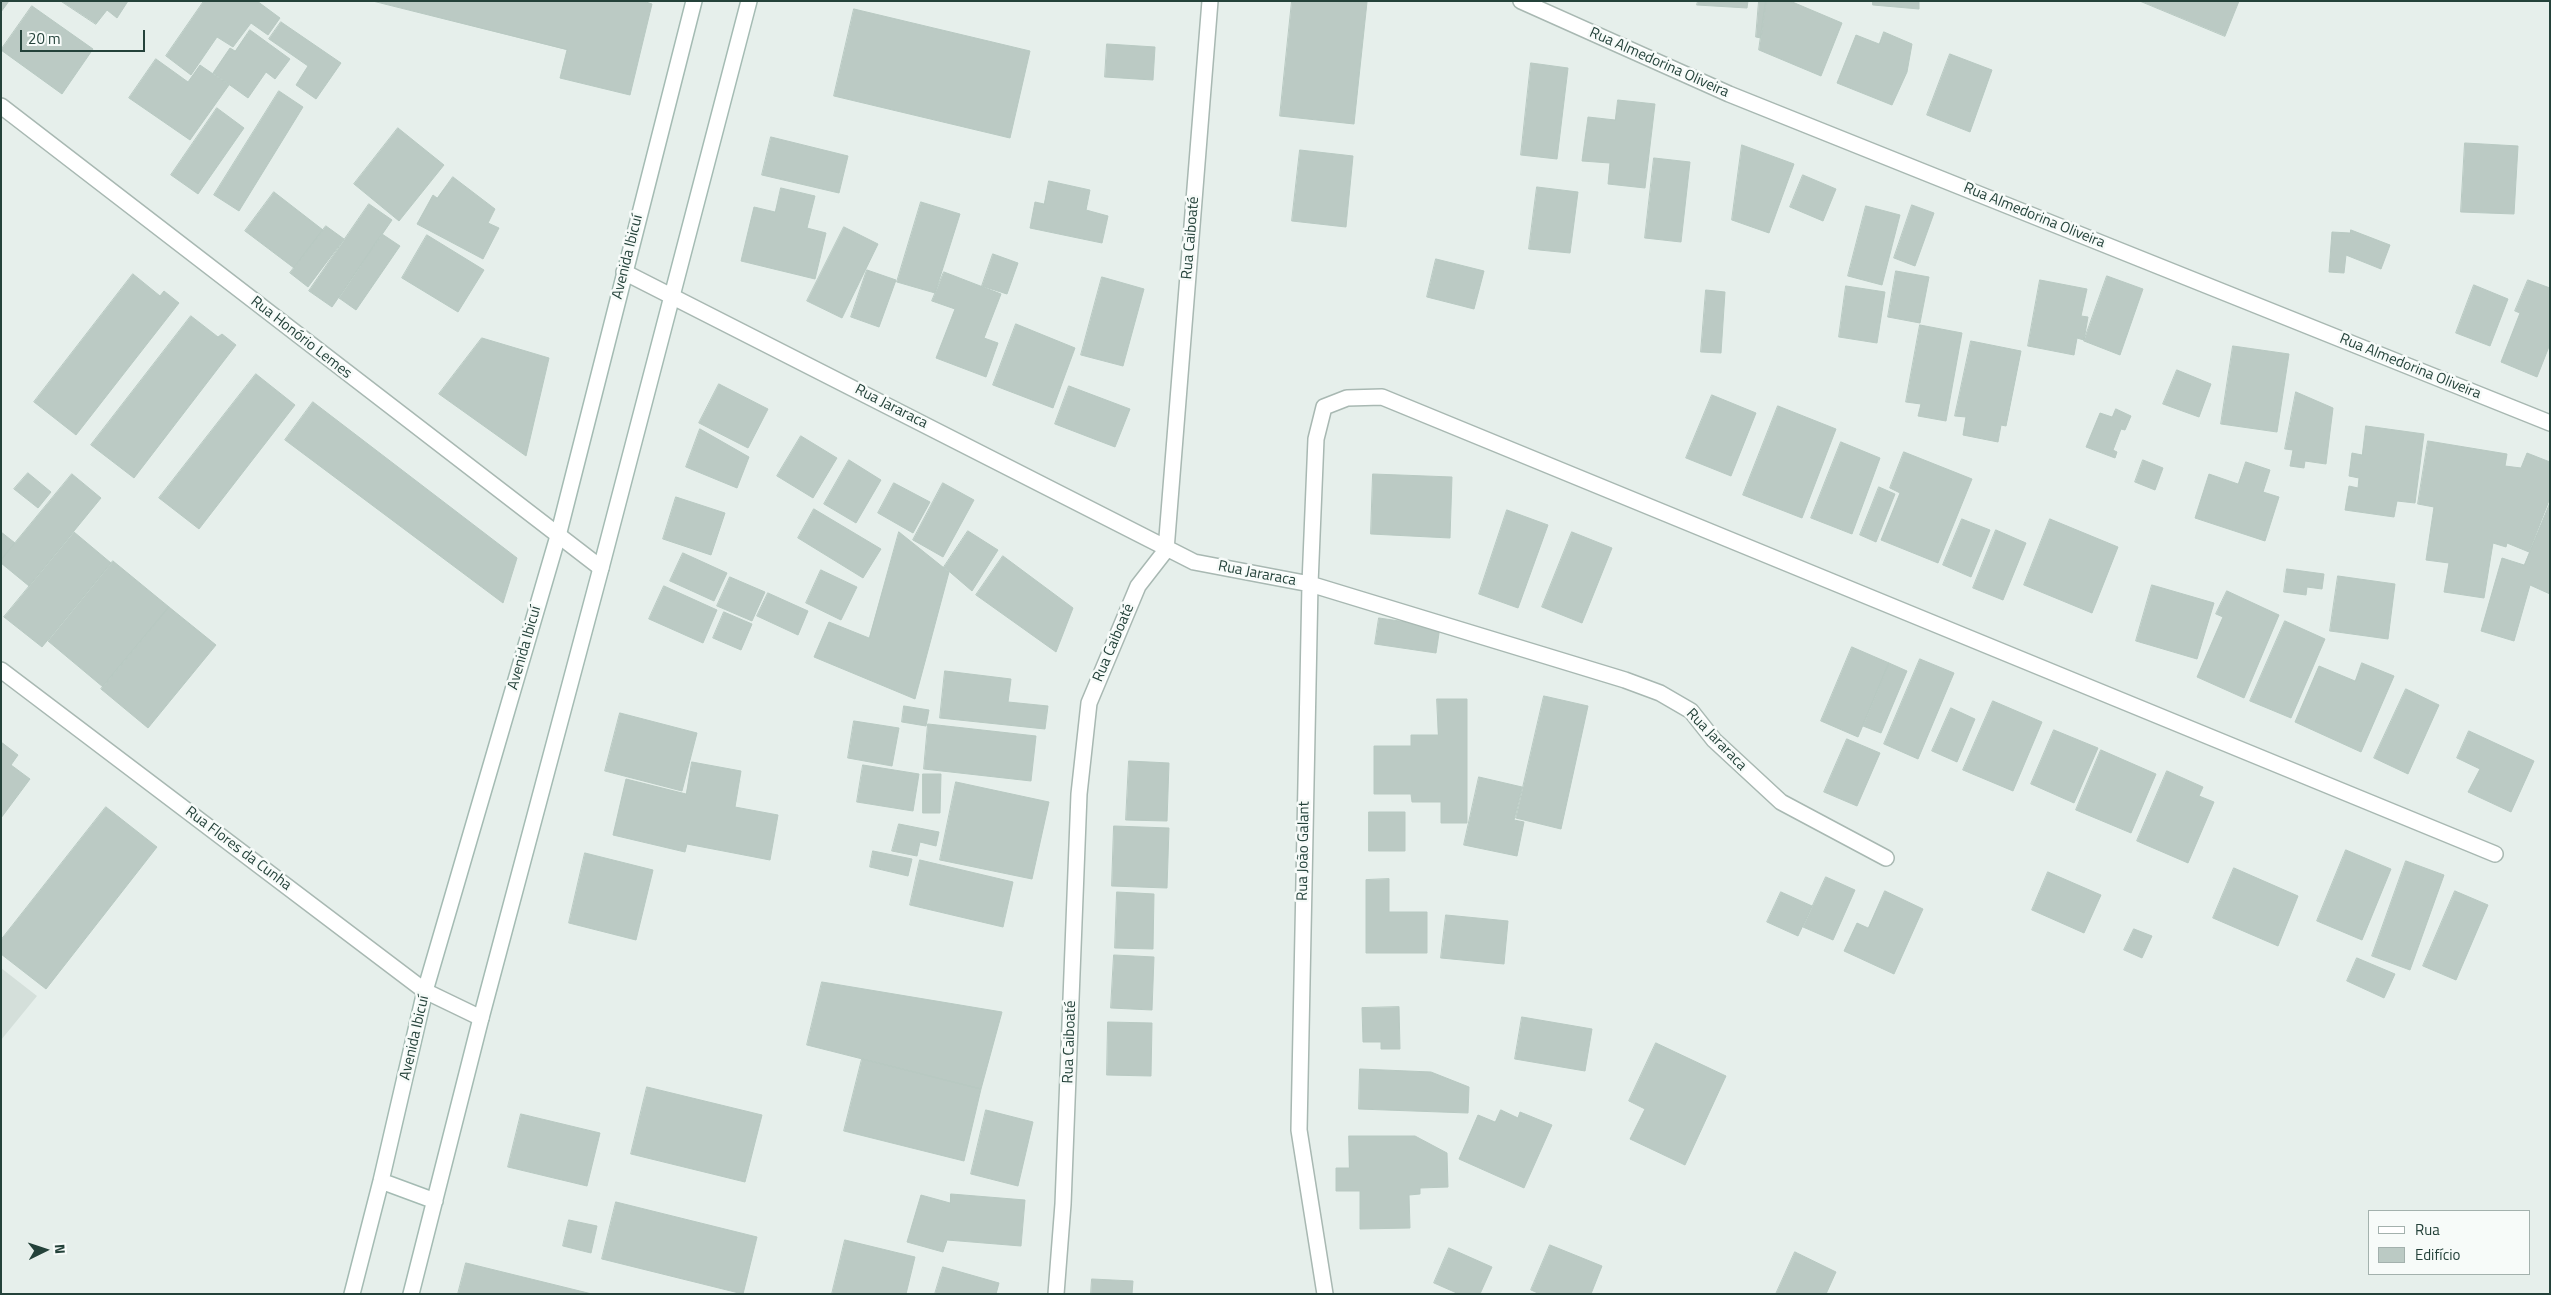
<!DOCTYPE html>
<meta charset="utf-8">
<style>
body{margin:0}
#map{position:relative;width:2551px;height:1295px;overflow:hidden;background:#e6efeb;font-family:"Titillium Web",sans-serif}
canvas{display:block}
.frame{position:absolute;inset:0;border:2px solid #24423a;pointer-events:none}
.legend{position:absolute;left:2368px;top:1210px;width:162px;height:65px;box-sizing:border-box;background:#f7fbf9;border:1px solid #a3b1ad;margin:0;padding:6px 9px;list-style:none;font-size:15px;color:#24423a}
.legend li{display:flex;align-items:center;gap:10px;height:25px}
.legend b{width:25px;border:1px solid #a3b1ad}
.north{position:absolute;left:20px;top:1225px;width:50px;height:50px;-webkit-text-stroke:4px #f7fbf9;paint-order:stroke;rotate:86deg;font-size:14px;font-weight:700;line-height:20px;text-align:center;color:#24423a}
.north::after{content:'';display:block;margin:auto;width:18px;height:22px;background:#24423a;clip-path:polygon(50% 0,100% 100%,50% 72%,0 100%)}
.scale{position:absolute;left:20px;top:30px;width:125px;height:22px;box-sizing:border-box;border:2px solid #24423a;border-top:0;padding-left:6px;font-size:15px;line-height:18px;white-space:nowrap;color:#24423a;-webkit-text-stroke:4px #f7fbf9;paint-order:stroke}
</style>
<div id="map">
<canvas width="2551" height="1295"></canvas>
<div class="frame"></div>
<ul class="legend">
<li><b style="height:6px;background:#fff"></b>Rua</li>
<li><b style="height:14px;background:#bbcac4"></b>Edifício</li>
</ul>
<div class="north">N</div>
<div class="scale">20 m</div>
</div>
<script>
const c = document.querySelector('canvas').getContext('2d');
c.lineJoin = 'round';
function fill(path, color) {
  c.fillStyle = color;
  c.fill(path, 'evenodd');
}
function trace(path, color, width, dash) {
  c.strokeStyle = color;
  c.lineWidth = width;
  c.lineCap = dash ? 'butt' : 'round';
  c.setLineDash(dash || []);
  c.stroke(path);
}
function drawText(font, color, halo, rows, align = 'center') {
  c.font = font + ' "Titillium Web",sans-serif';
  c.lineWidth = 5;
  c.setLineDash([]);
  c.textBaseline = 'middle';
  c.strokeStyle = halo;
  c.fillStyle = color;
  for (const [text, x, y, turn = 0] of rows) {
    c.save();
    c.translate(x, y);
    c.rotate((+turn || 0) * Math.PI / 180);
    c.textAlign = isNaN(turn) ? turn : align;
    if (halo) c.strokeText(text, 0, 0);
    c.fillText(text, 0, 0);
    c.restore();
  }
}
fill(new Path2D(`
 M1,968L37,996L1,1040Z`), '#d4dfda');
const building = new Path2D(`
 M1,1H9L1,12Z
 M61,1H128L117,18L107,10L96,24Z
 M204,1H257L280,18L268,35L251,23L233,47L217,37L191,75L166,56Z
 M373,1H643L652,4L630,95L560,78L567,50Z
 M1292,1L1367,2L1354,124L1280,116Z
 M1698,1H1748L1747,8L1697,5Z
 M1759,1H1766L1761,38L1756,37Z
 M1766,1H1790L1842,23L1821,76L1759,50Z
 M1873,1H1919V9L1873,5Z
 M2140,1H2239L2225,36Z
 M32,6L93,49L62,94L1,50Z
 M854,9L1030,51L1010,138L834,96Z
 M281,22L341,63L316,99L296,85L308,66L269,39Z
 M250,30L290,59L275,79L266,72L248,98L213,73L230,48L235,51Z
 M1884,32L1912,44L1907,72L1892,105L1837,83L1856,35L1879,44Z
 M1107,44L1155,47L1153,80L1105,77Z
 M1950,54L1992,70L1970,132L1927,115Z
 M156,59L188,82L200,65L229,85L190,140L129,98Z
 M1531,63L1568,68L1557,159L1521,155Z
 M279,91L303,107L239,211L214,195Z
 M1618,100L1655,104L1645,188L1608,184L1610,163L1582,161L1588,117L1615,120Z
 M217,108L244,128L198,194L171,175Z
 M398,128L444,165L399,221L354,184Z
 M771,137L848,156L839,193L762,175Z
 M2465,143L2518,146L2514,214L2461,212Z
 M1742,145L1794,164L1769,233L1732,220Z
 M1300,150L1353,156L1346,227L1292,221Z
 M1654,158L1690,162L1681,242L1645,238Z
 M1803,175L1836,189L1823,221L1790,207Z
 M453,177L495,209L488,223L499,228L483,259L417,224L433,195L437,198Z
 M1049,181L1090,190L1086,210L1108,216L1102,243L1030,228L1035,202L1044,204Z
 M1537,187L1578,192L1570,253L1529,249Z
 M781,188L815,196L807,228L826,233L815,279L741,261L754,207L775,212Z
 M274,192L323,230L294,268L245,231Z
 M921,202L960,214L935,293L897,282Z
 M369,204L392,220L332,307L309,291Z
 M1912,205L1934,213L1915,266L1894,258Z
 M1866,206L1900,215L1882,285L1848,276Z
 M326,226L344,239L308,287L290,273Z
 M844,227L878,244L842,318L807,301Z
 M2351,230L2390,245L2381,269L2346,255L2344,273L2329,272L2332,232L2350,233Z
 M382,234L400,246L356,310L339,298Z
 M427,235L484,270L458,312L402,278Z
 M993,254L1018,263L1007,294L982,286Z
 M1436,259L1484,271L1474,309L1427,297Z
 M867,270L896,280L879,327L851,317Z
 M1896,271L1929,277L1920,323L1888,317Z
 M944,272L1001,294L984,338L998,343L986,377L936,358L955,309L932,301Z
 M133,274L160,296L164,291L179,303L76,435L34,402Z
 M2107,276L2143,289L2120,355L2084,341Z
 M1102,277L1144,289L1123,366L1081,355Z
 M2040,280L2087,289L2081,316L2088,317L2084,340L2077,338L2074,355L2028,346Z
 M2528,280L2550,288V344L2537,377L2501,362L2520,313L2515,311Z
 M2474,285L2508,299L2490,346L2456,333Z
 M1846,286L1885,292L1877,343L1839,337Z
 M1706,290L1725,292L1721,353L1701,352Z
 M191,316L218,337L222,334L236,345L134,478L91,445Z
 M1016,324L1075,348L1053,408L993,385Z
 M1920,325L1962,333L1946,421L1918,416L1921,404L1906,402Z
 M482,338L549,358L526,456L439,394Z
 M1971,341L2021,351L2006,426L2001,425L1998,442L1963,435L1966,417L1955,416Z
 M2233,346L2289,354L2277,432L2221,424Z
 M2177,370L2211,384L2199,417L2163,404Z
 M256,374L295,405L199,529L159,498Z
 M719,384L768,409L748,448L699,423Z
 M1069,386L1130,409L1115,447L1055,424Z
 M2296,392L2333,408L2326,464L2305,461L2304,468L2290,466L2293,450L2285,449Z
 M1712,395L1756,413L1731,476L1686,458Z
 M313,402L517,558L503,603L285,440Z
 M1778,406L1836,429L1802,518L1743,495Z
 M2116,409L2131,416L2125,430L2121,429L2113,450L2117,452L2115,458L2086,447L2100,413L2112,417Z
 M2366,426L2424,434L2415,503L2397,501L2394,517L2345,510L2349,486L2358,488L2359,478L2349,476L2352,453L2362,455Z
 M700,429L749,457L737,488L686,467Z
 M801,436L837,458L813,498L777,476Z
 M2428,441L2507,454L2505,466L2521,468L2527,453L2550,462V498L2529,552L2507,543L2506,547L2493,543L2484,598L2444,592L2449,563L2426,560L2434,507L2418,504Z
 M1841,442L1880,458L1852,534L1811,518Z
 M1904,452L1972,479L1938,563L1881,540L1900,493L1890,488Z
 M849,460L881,480L856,523L824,504Z
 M2143,460L2163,468L2155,490L2135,482Z
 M2246,462L2270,470L2263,492L2279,497L2265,541L2195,518L2209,474L2238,484Z
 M28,473L51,492L38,508L14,489Z
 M72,474L101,498L29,586L1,563V560Z
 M1373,474L1452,477L1450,538L1371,534Z
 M894,483L930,502L913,533L878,513Z
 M943,483L974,500L943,557L913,540Z
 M1879,487L1895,494L1876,542L1860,535Z
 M676,497L725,513L711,555L663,539Z
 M2550,503V594L2530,585L2514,641L2481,631L2502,558L2524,565Z
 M814,509L881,549L863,578L798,538Z
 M1507,510L1548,525L1518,608L1479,594Z
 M1962,519L1990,530L1971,577L1943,565Z
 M2050,519L2118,547L2092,613L2024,585Z
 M1996,530L2026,543L2003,600L1973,588Z
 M968,531L998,550L972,591L944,567Z
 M1,532L15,543L1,560Z
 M74,532L111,563L42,647L4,617Z
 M899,532L949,572L915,699L814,657L829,622L869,638Z
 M1572,532L1612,548L1582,623L1542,607Z
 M683,553L727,573L714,601L670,581Z
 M1003,556L1073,608L1056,652L976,595Z
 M113,561L169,607L103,687L48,641Z
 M2287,569L2324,574L2322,589L2307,587L2306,595L2284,592Z
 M821,570L857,587L841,620L806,603Z
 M2338,576L2395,584L2388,639L2330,631Z
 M730,577L765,592L752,621L717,606Z
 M2152,585L2214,603L2197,659L2136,641Z
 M664,586L717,610L703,643L649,619Z
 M2227,591L2279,615L2244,698L2197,677L2223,617L2216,614Z
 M768,593L808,611L798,635L757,616Z
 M169,607L216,645L148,728L101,689Z
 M724,612L752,624L741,650L713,638Z
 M1379,618L1440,627L1436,653L1375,644Z
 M2285,621L2325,639L2291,718L2250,701Z
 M1852,647L1889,663L1858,737L1821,721Z
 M1920,659L1954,673L1918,759L1884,744Z
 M1889,663L1907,671L1881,733L1863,726Z
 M2362,663L2394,676L2361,752L2295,722L2319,666L2355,681Z
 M945,671L1011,679L1008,702L1048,706L1045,729L940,718Z
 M2406,689L2439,705L2408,774L2374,758Z
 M1544,696L1588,706L1561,829L1516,818Z
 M1437,699H1467V823H1441V802H1412L1411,794H1374V746H1411V735H1438Z
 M1993,701L2042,722L2013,791L1963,770Z
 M904,706L929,710L926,726L902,722Z
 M1951,708L1975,719L1957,762L1932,751Z
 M620,713L697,733L682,791L605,771Z
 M854,721L899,728L892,766L848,758Z
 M928,724L1036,736L1031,781L924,769Z
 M2054,730L2098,748L2074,803L2031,784Z
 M2469,731L2534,761L2511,812L2468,792L2480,769L2457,758Z
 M1847,739L1880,753L1857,806L1824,792Z
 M1,742L18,755L11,765L30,779L1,818Z
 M2101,750L2156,774L2131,833L2076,810Z
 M1129,761L1169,763L1167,821L1126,820Z
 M692,762L741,771L735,807L778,815L770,860L687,844L685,852L613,835L626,779L686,794Z
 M863,765L919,774L913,811L857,802Z
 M2167,771L2203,787L2199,796L2214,802L2188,863L2137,841Z
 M923,774H941L940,813H923Z
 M1479,777L1522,787L1514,820L1524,822L1517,856L1464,845Z
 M956,782L1049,802L1032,879L940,860Z
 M106,807L157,847L46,989L1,954V940Z
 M1369,812H1405V851H1369Z
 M899,824L939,832L936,846L920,842L917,856L892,851Z
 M1114,826L1169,828L1167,888L1112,886Z
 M2346,850L2391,869L2362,940L2317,921Z
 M873,851L912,859L908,876L870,867Z
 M585,853L653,870L636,940L569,923Z
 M920,860L1013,882L1003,927L910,905Z
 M2406,861L2444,875L2410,970L2372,956Z
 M2234,868L2298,896L2278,946L2213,918Z
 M2048,872L2101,895L2084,933L2032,910Z
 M1826,877L1855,890L1833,940L1803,927Z
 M1389,879V912H1427V953H1366V880Z
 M1885,891L1923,909L1894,974L1844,951L1857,923L1868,928Z
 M2455,891L2488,905L2456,980L2423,966Z
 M1117,892L1154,894L1153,949L1115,948Z
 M1781,892L1812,906L1798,936L1767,922Z
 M1446,915L1508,921L1504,964L1441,958Z
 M2134,929L2152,936L2142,958L2124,950Z
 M1114,955L1154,957L1152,1010L1111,1008Z
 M2357,958L2395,974L2384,998L2347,981Z
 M822,982L1002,1012L981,1089L807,1045Z
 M1399,1007L1400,1049H1381V1042H1363L1362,1008Z
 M1522,1017L1592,1029L1585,1071L1515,1059Z
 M1108,1022L1152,1023L1151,1076L1107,1075Z
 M1656,1043L1726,1076L1685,1165L1630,1139L1645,1109L1629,1101Z
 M862,1059L981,1089L964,1161L844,1131Z
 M1360,1069L1431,1072L1469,1087L1468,1113L1359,1109Z
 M647,1087L762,1115L745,1182L631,1154Z
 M986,1110L1033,1122L1018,1186L971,1174Z
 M1501,1110L1518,1118L1520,1112L1552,1125L1524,1188L1459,1159L1478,1115L1495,1122Z
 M521,1114L600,1133L587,1186L508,1167Z
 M1349,1136H1415L1447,1153L1448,1187L1420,1188V1194L1409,1195L1410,1228L1360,1229V1191H1336V1168H1349Z
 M951,1194L1025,1200L1021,1246L947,1240L943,1252L907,1242L921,1195L950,1203Z
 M616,1202L757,1237L743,1294L602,1259Z
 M569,1220L597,1226L591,1253L563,1246Z
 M845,1240L915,1257L906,1294H832Z
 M1550,1245L1602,1266L1591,1294H1540L1531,1290Z
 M1449,1248L1492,1267L1480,1294H1459L1434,1283Z
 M1795,1252L1836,1272L1826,1294H1776Z
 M466,1263L592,1294H458Z
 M943,1267L999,1283L996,1294H935Z
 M1092,1279L1133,1281L1132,1294H1091Z`);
fill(building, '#bbcac4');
trace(building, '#b8c9c2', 1);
const street = new Path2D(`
 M1521,1L1729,94L2550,423
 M1,106L601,568
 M624,272L1194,562L1310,584L1625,680L1660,693L1691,711L1714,740L1781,802L1886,858
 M1,670L425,991L481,1018
 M1056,1294L1063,1204L1079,794L1089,703L1138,586L1166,550L1210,1
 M1325,1294L1299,1130L1310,584L1316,439L1324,407L1347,398L1382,397L2495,854`);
const secondary = new Path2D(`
 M381,1181L435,1201
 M352,1294L381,1181L425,991L558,536L694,1
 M411,1294L481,1018L601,568L749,1`);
trace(street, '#a8b8b2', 18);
trace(secondary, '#a4bbb3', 18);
trace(street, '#fff', 15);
trace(secondary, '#fff', 15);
drawText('15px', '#24423a', '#f7fbf9', [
 ["Rua Almedorina Oliveira",1659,63,24],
 ["Rua Almedorina Oliveira",2034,216,22],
 ["Rua Caiboaté",1191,238,-85],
 ["Avenida Ibicuí",628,257,-76],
 ["Rua Honório Lemes",301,338,38],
 ["Rua Almedorina Oliveira",2410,367,22],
 ["Rua Jararaca",891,407,27],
 ["Rua Jararaca",1257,574,11],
 ["Rua Caiboaté",1114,643,-67],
 ["Avenida Ibicuí",525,648,-74],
 ["Rua Jararaca",1716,740,46],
 ["Rua Flores da Cunha",238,849,37],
 ["Rua João Galant",1304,851,-89],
 ["Avenida Ibicuí",415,1038,-77],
 ["Rua Caiboaté",1070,1042,-88]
]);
</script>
